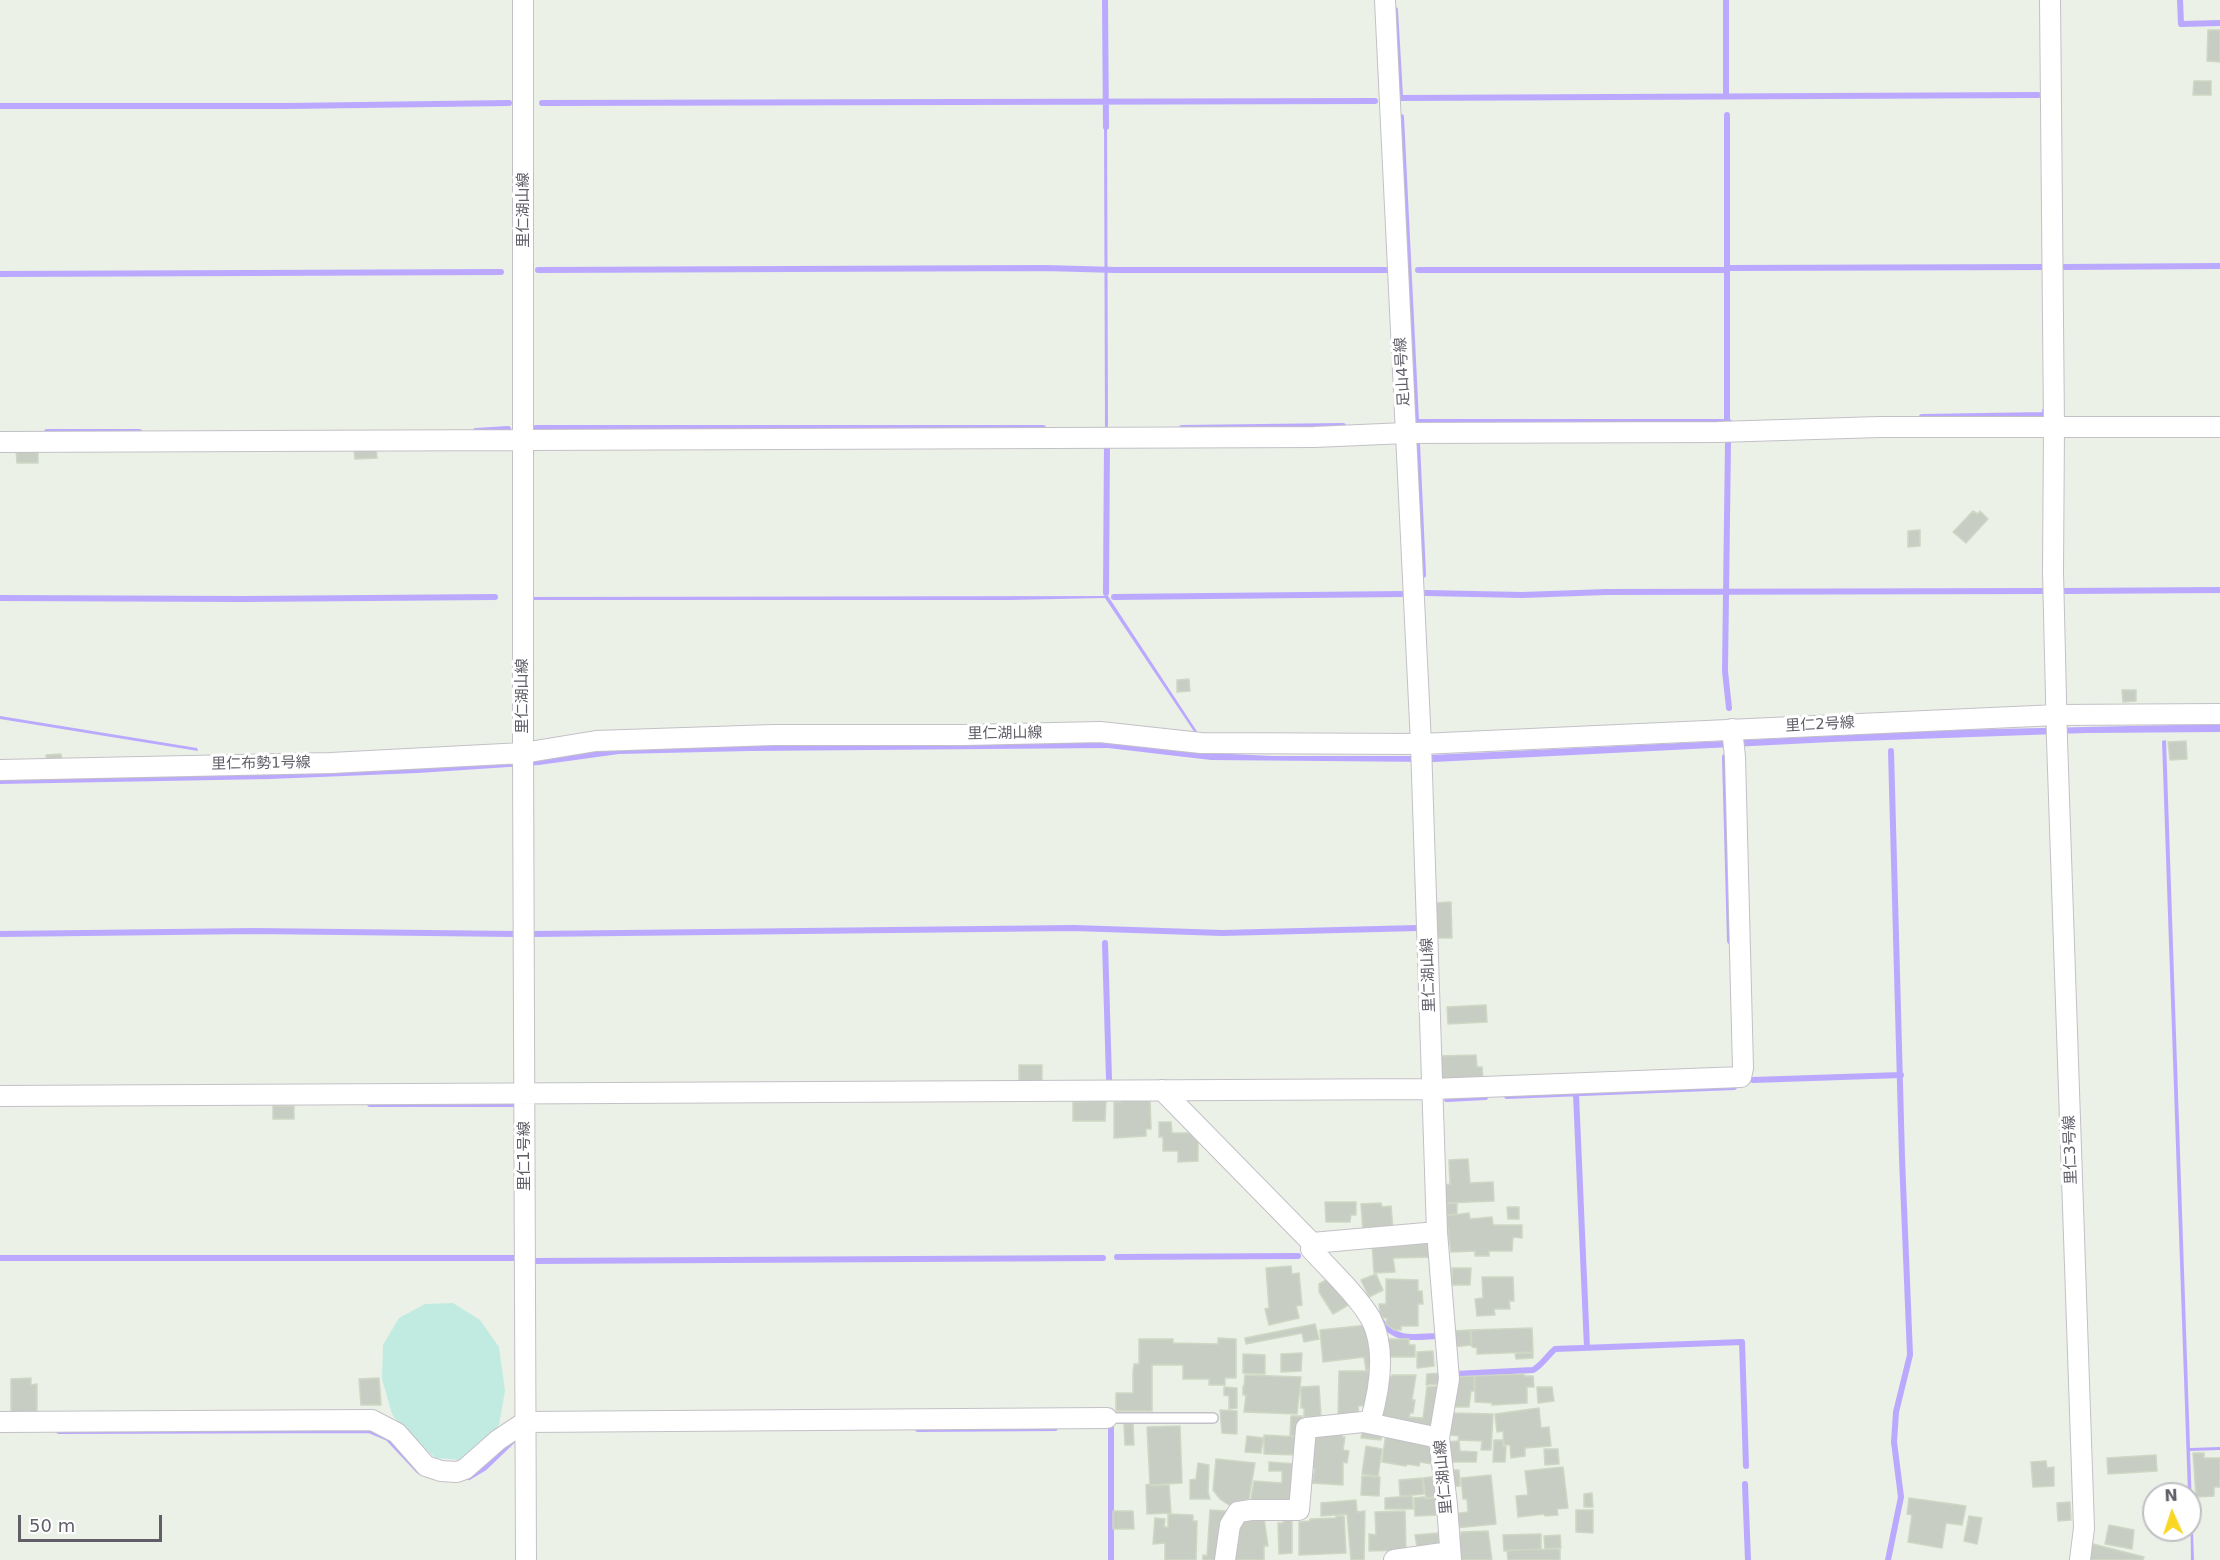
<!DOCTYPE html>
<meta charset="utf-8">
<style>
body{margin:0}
#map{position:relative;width:2220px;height:1560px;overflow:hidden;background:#ebf1e6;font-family:"DejaVu Sans",sans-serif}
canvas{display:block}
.north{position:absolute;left:2142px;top:1482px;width:60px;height:60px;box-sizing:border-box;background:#fff;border:2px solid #c0bfc3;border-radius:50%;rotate:357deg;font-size:16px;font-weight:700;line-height:24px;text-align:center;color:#615e68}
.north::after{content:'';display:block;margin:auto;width:21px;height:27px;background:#f9d724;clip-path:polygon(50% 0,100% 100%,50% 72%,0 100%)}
.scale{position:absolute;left:18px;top:1515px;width:144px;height:27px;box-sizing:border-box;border:3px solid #615e68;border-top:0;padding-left:8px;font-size:18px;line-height:21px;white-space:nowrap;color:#615e68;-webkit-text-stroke:4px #fff;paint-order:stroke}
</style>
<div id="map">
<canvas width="2220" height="1560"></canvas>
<div class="north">N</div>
<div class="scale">50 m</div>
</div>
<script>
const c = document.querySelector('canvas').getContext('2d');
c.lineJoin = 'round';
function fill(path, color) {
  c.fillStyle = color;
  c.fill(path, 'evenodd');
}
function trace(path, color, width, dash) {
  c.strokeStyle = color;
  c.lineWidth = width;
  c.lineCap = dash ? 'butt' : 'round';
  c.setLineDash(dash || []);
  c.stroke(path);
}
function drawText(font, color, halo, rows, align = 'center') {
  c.font = font + ' "DejaVu Sans","Noto Sans JP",sans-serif';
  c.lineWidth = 6;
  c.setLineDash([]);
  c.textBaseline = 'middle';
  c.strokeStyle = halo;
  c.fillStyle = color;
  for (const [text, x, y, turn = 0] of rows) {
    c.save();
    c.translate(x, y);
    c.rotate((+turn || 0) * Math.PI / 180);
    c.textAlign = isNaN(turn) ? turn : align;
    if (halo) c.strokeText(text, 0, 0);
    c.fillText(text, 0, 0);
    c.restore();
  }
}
fill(new Path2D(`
 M453,1303L480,1320L499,1347L505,1391L499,1425L484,1444L460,1460L436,1458L404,1431L392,1414L382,1379L383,1345L399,1318L425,1304Z`), '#c1ebe1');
fill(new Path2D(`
 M1104,119H1107L1108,430H1105Z
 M1108,596L1200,736H1197L1105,598L1010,600H529V597Z
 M0,716L197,748L198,751L0,719Z
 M2174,725H2220V732L2086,733L1831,742L1434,762L1211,760L1108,748L749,751L619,754L539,765L418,773L270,779L0,784V779L576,753L626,748L824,744L1110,742L1210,753L1272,756H1410L1951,730Z
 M2047,739H2050L2076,1523L2074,1524Z
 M2166,740L2190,1448L2220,1447V1450L2190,1451L2194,1560H2191L2190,1494H2188L2162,741Z`), '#baa9ff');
trace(new Path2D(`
 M1105,0L1106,127
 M1726,0V96
 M2180,0L2181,24L2220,23
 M1395,10L1400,96
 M1400,98L2038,95
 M542,103L1375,101
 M0,106H287L509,103
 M1727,115V422
 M1401,117L1416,421
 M2064,267L2220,266
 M1727,268L2044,267
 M538,270L1045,268L1116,270H1387
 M1418,270H1727
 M0,274L501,272
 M1922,417L2045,415V411
 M1417,422H1729
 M536,428H1043
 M1182,428L1343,426
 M476,431L508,429
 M47,432H139
 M1728,442L1725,671L1729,708
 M1417,443L1423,575
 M2064,591L2220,590
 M1106,593L1107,440
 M1426,593L1522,595L1606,592L2048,591
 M1114,597L1402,594
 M0,598L244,599L495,597
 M1725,757L1730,941
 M0,934L254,931L516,934
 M532,934L1074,928L1222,933L1418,928
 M1105,943L1109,1079
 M1753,1080L1901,1075
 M1576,1094L1587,1348
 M1507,1096L1734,1087
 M1447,1099L1485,1097
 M370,1104H513
 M1117,1257L1298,1256
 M0,1258H514
 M533,1261L1103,1258
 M1381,1321C1396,1342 1414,1337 1438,1336V1340
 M1455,1374L1533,1370C1542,1365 1547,1356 1555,1349L1742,1342L1746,1466
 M918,1429L1055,1428
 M59,1431L369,1430L388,1438L419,1471
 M469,1477L484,1468L512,1441
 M1745,1484L1748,1560
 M1111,1560V1424
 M1888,1560L1901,1497L1894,1442L1896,1412L1910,1355L1902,1158L1891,751`), '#baa9ff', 6);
const building = new Path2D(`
 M2208,30H2220V62L2207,61Z
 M2194,81H2211V95H2193Z
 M376,448L377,458L355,459L354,449Z
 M16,449H38V463H17Z
 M1973,511L1978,514L1980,511L1988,519L1966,543L1953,532Z
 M1920,530V546L1908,547V531Z
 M1189,679L1190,691L1177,692V680Z
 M2122,690H2136V701L2123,702Z
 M2186,741L2187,759L2170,760L2168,742Z
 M61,754L62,762H47L46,755Z
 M1451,902L1452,938H1435L1433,903Z
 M1486,1005L1487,1022L1448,1024L1447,1007Z
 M1476,1055L1477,1067H1482L1483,1079L1440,1080V1056Z
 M1019,1065H1042V1081L1019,1082Z
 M1121,1099L1150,1101L1151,1129H1146V1136L1114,1138V1102H1121Z
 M1106,1101L1105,1121H1073V1102Z
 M273,1106H294V1119H273Z
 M1159,1122H1171L1172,1133H1198V1161L1178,1162V1151H1163V1137H1159Z
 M1468,1159L1470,1183L1493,1182L1494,1201L1445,1203L1444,1185L1450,1184L1449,1160Z
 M1325,1202H1356V1215H1351L1350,1222H1326Z
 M1381,1203L1382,1207L1391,1206L1393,1229L1363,1231L1361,1204Z
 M1457,1203V1214L1446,1215L1445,1204Z
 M1507,1207H1519V1219H1508Z
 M1469,1213L1470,1219L1492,1217L1493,1225H1522V1238L1513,1237L1512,1251H1489V1256H1475V1251L1451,1252L1446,1216Z
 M1427,1240L1431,1245L1432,1257L1393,1258L1395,1272L1374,1273L1372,1244Z
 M1291,1266L1292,1274L1299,1273L1302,1305L1296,1306L1299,1318L1269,1325L1265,1309L1269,1308L1266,1268Z
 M1452,1268H1471L1470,1285H1452Z
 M1376,1274L1383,1290L1369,1297L1361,1280Z
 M1482,1277H1513L1514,1301H1509L1510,1309H1494L1495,1315L1477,1316L1475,1299L1483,1298Z
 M1330,1278L1350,1304L1333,1314L1319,1292V1284Z
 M1386,1279L1418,1280V1291H1422L1423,1304H1418V1326H1401V1330H1394L1386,1324L1387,1318H1382L1380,1314L1379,1304H1386Z
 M1315,1324L1319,1339L1304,1342L1302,1333L1246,1344L1245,1338Z
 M1368,1325L1375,1369L1366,1370L1364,1357L1323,1362L1320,1330Z
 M1532,1328L1533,1352L1477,1354V1348L1472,1347L1471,1330Z
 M1470,1330L1471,1345L1453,1347L1452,1331Z
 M1218,1338L1236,1339V1378H1225V1385H1209V1379H1183V1365H1152V1411H1116V1393H1133V1373L1134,1364H1139V1339H1173V1343L1218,1344Z
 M1382,1339H1409V1345H1415V1357H1382Z
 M1433,1351L1434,1366L1417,1368V1352Z
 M1302,1353L1301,1371L1281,1372V1354Z
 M1515,1353H1533V1358L1516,1359Z
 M1243,1354L1265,1355V1374L1243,1373Z
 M1339,1371H1374L1368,1406H1358L1359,1417L1338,1418Z
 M1442,1373L1443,1384L1426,1385L1427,1374Z
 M1524,1374V1376H1533L1534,1387H1527V1403L1492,1405V1403L1475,1402V1376Z
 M1245,1375L1301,1377L1297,1414L1244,1412L1246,1395H1243V1386H1244Z
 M1392,1375H1416L1412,1400H1415L1413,1413H1410L1409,1417L1423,1418L1427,1387L1443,1386L1437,1430L1380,1417L1385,1376L1392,1377Z
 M1474,1376V1391H1471L1469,1407H1453L1455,1377Z
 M31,1378V1385L37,1384V1415L11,1416V1379Z
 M379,1378L381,1405H361L359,1379Z
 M1319,1386L1321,1416L1304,1417V1408H1301V1387Z
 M1224,1387L1237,1388V1408L1229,1409V1396L1224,1395Z
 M1537,1387H1552L1554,1401L1538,1403Z
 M1539,1408L1541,1428L1549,1427L1551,1446L1525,1448V1456L1511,1458L1510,1445H1504L1503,1431L1497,1432L1495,1414Z
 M1220,1410L1237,1411V1434L1222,1433Z
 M1452,1413L1493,1414L1491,1450H1481L1482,1441L1458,1440L1459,1436L1450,1435Z
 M1291,1416H1302L1301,1436H1290Z
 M1133,1423L1134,1445H1125L1124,1424Z
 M1180,1426L1182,1483L1150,1485L1147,1427Z
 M1343,1429L1342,1437H1345L1343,1450L1349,1451L1347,1463L1343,1462V1485L1312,1483L1315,1469L1312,1468L1310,1433Z
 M1363,1429L1382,1431L1381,1440L1361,1438Z
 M1386,1432L1431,1439L1434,1449L1432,1464L1420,1462L1419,1466L1407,1464L1406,1466L1382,1462Z
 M1264,1435L1300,1437L1299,1455L1264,1454Z
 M1247,1436L1263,1438L1261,1453L1245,1452Z
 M1494,1440H1503V1446L1506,1447L1505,1462H1493Z
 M1459,1441L1460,1451L1477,1452L1476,1462H1446L1444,1442Z
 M1366,1446L1382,1449L1378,1476L1362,1474Z
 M1544,1449H1558L1559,1464L1545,1465Z
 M2193,1453H2204V1458H2220V1487H2214V1496L2196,1497Z
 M2156,1455L2157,1471L2108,1474L2107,1458Z
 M1216,1459L1255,1463L1248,1504L1229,1505L1220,1499L1213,1490Z
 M2046,1461L2047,1468L2054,1467V1486L2033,1487L2031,1462Z
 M1269,1462L1297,1464L1294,1507L1250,1505L1254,1481L1282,1483V1471H1269Z
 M1198,1463L1209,1465L1208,1492L1210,1499H1190V1480L1196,1479Z
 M1563,1467L1568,1508L1557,1509L1558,1515L1545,1516L1544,1514L1518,1517L1516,1496L1528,1495L1525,1471Z
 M1447,1470H1459L1460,1486L1449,1487Z
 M1491,1475L1496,1524L1455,1528L1453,1514L1468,1512L1467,1499H1463L1461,1478Z
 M1362,1476L1380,1477L1379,1496L1361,1495Z
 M1438,1476L1441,1496L1426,1498L1423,1478Z
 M1422,1478L1424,1494L1400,1496L1399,1480Z
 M1150,1484V1486L1169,1485L1171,1513L1147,1514L1146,1485Z
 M1592,1493L1593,1507H1584V1494Z
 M1412,1496L1413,1509H1385V1498Z
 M1424,1497L1425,1499L1436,1498L1437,1515L1415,1516L1414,1498Z
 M1909,1498L1966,1506L1962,1525L1946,1523L1942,1548L1908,1542L1912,1515L1907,1514Z
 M1356,1500L1357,1512L1365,1511L1364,1560H1351L1347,1514L1321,1516V1503Z
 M2070,1502L2071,1520L2058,1521L2057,1503Z
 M1210,1510L1226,1511L1219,1560H1203V1555L1207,1556Z
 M1576,1510H1593V1533L1576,1532Z
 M1113,1511H1133L1134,1529H1113Z
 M1405,1511L1406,1550L1369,1551V1534L1376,1535L1375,1512Z
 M1168,1514L1193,1515V1521H1197L1196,1560H1165V1543L1153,1544L1155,1518L1165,1519L1164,1527H1168Z
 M1292,1516V1553L1279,1554L1278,1523H1283L1284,1517Z
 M1336,1516H1344L1346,1553L1299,1555V1522L1310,1521V1519L1336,1518Z
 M1969,1516L1982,1518L1977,1544L1964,1541Z
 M1264,1518L1268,1546H1264V1560H1234L1233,1535L1242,1519Z
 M2109,1525L2134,1530L2132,1549L2105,1544Z
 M1488,1531L1492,1560H1458L1455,1535H1461V1532Z
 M1438,1533L1440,1550L1418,1553L1415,1535Z
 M1541,1534V1549L1504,1551L1503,1535Z
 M1560,1535L1561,1548L1545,1549L1544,1536Z
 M2089,1543L2144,1557L2143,1560H2085Z
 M1560,1549V1560H1508L1507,1550Z`);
fill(building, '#c8cdc3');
trace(building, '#ced7c4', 1.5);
const lane = new Path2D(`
 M1107,1418H1213`);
const street = new Path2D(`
 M523,0V753L526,1560
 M1385,0L1421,744L2057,715L2220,714
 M2050,0L2054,426L2053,572L2057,740L2084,1528L2080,1560
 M0,442L1314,437L1406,433L1718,432L1880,427H2220
 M0,770L331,763L523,753L596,741L773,735H964L1100,732L1201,743L1421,744L1437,1232L1449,1379L1439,1438L1447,1505L1451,1560
 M1162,1090L1312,1243
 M0,1096L1432,1089L1741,1077L1743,1068L1735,757L1732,729
 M0,1422L372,1420L397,1433L426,1466L441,1471L457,1472L465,1469L498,1440L525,1422L1107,1418
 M1370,1423C1379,1392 1387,1350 1371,1319C1358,1296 1329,1269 1311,1249L1312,1243L1437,1232
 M1225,1560L1230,1525L1238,1512L1251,1510H1299L1306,1428L1363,1422L1439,1438
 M1394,1560L1450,1552`);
trace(lane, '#c3c0c8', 12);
trace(street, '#c3c0c8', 22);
trace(lane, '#fff', 9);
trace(street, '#fff', 20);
drawText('15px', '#615e68', '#fff', [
 ["里仁湖山線",524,210,-90],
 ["足山4号線",1403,372,-93],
 ["里仁湖山線",523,696,-90],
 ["里仁2号線",1820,725,-3],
 ["里仁湖山線",1005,734,-1],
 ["里仁布勢1号線",261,764,-1],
 ["里仁湖山線",1429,975,-92],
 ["里仁3号線",2071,1150,-92],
 ["里仁1号線",525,1156,-90],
 ["里仁湖山線",1444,1477,-95]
]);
</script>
